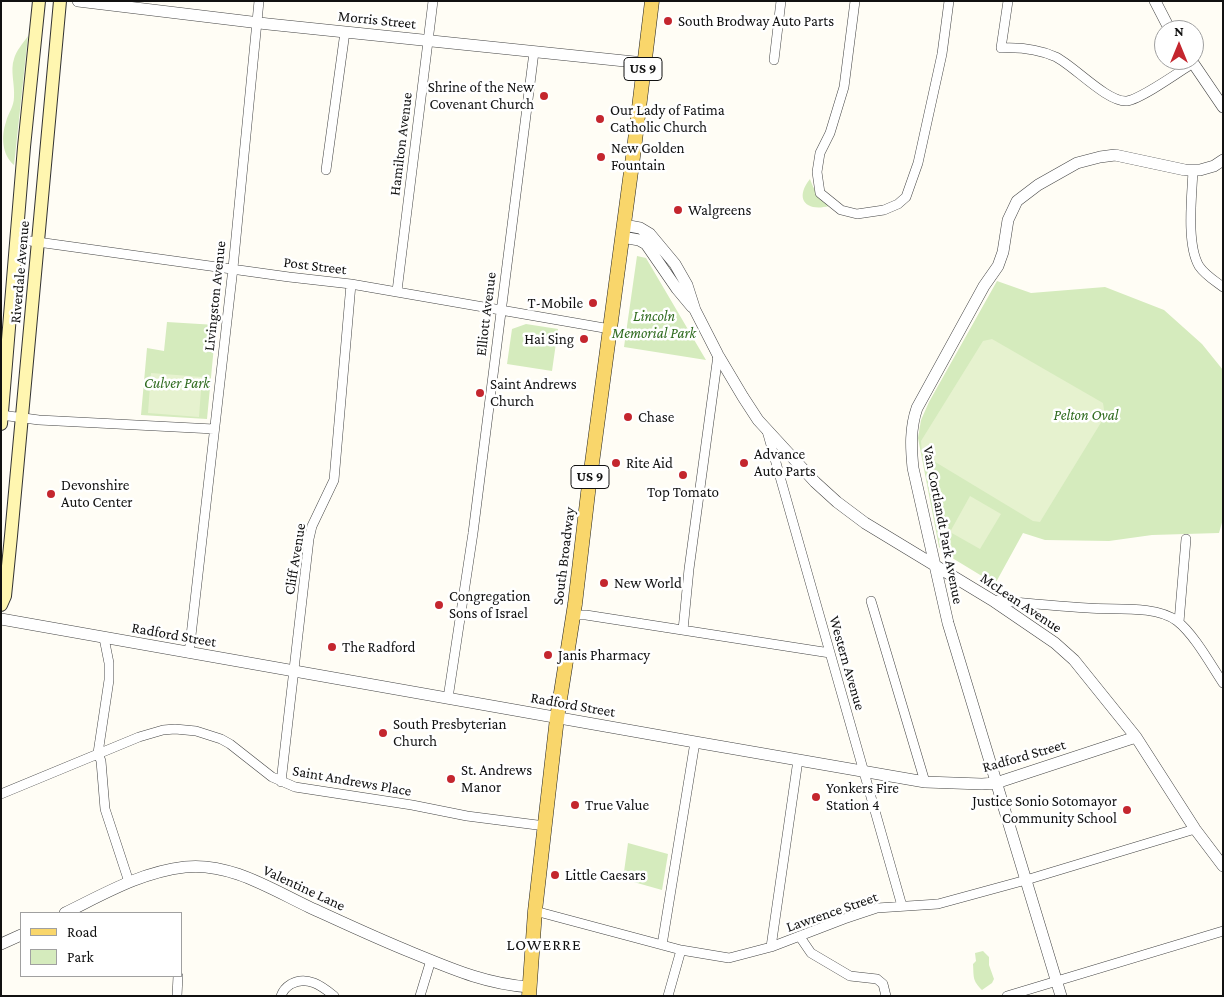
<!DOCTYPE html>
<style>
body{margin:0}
#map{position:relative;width:1224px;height:997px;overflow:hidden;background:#fffdf5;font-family:"Crimson Pro",serif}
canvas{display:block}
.frame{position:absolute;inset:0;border:2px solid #111;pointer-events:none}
.legend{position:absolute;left:20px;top:912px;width:162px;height:65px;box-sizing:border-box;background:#fff;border:1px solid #a0a0a0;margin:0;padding:6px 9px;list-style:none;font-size:15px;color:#111}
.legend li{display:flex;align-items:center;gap:10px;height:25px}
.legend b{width:25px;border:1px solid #a0a0a0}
.north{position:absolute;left:1154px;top:20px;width:50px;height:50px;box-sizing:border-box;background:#fff;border:1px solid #a0a0a0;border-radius:50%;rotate:0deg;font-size:14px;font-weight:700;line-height:20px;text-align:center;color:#111}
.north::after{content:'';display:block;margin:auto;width:18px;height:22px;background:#c4262e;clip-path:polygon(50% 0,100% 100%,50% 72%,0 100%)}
</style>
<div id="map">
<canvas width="1224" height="997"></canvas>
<div class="frame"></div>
<ul class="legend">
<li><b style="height:6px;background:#f9d66b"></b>Road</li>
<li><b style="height:14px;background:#d5ebbd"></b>Park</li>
</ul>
<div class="north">N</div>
</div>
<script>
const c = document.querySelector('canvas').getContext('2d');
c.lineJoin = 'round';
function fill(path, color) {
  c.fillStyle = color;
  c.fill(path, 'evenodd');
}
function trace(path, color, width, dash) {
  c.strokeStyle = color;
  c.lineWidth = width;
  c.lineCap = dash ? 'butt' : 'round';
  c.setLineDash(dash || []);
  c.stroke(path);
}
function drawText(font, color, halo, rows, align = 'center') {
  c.font = font + ' "Crimson Pro",serif';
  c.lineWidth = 5;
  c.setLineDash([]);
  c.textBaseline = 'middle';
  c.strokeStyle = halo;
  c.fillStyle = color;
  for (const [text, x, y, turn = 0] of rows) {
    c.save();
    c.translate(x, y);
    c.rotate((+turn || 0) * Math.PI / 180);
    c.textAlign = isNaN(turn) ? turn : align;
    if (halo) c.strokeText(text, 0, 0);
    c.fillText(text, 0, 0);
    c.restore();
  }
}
fill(new Path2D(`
 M28,36L14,165C2,155 1,136 6,122C8,113 14,107 14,97C15,85 10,70 14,59C16,51 23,43 28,36Z
 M810,179C814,191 820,198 829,206C806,212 794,199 810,179Z
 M637,256L646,258L706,360L624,347Z
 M997,281L1031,293L1105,287L1164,310L1202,344L1223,370V519L1219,533L1152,535L1109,541L1045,540L1023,533L995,584L944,553L939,547L918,438L921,420L929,402Z
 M167,322L216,325L207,419L141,415L147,348L164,351Z
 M526,324L558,329L552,371L507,364L512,329Z
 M628,843L668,854L662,890L623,879Z
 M983,951L989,957V965L994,979L992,983L982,990C972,980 974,977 973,964L976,961L975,953Z`), '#d5ebbd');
fill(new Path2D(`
 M992,339L1103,403L1105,416L1040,522L1033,521L922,454L921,441L983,341Z
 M151,373L202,377L199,417L148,413Z
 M970,496L1001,514L980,549L950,532Z`), '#e6f2cf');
const minor = new Path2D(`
 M855,1L844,87L830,133L820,153L817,172L820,193L841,210L857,214L884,210L898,204L906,197L918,163L942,54L949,1
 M1008,1L1001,48C1020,47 1038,49 1056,57C1074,66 1108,103 1127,101C1141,99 1179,72 1193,63
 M774,60L781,1
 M326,170L345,32
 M1193,170C1192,195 1186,244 1199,266C1205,275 1215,281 1223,287
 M16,239L289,277L351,284L610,329
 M397,291L433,1
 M1,415L39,420L214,429
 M767,431L902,906
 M992,600C1024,603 1056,606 1088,608C1114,610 1156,605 1177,621C1194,634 1211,665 1223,683
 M871,601L925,782
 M573,615H586L830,653
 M1179,622L1186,539
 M683,630L689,569L718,355
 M104,638L109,663V680L98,753L101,761L105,809L129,882
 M189,653L233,268L259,1
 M448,698L473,533L534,52
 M281,782L309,539L312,526L334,480L351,284
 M1,794L139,737L163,730L175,729L196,731L221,739L230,744L272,777L295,787L412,805L467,816L545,826
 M535,911L681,950L729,958L771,947L844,919L877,908L938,904L1026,880L1195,829
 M800,937L811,953L850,976L877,979L883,984L886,996
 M662,945L695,742
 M771,947L798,760
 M177,996L178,976
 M281,996C283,990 286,987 291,984C307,975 322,986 334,996
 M420,996L431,960
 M668,996L681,950
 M1007,996L1223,931`);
const tertiary = new Path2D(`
 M78,1L268,24L644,63
 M1155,1L1170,30
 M1191,60L1223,107
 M624,225L640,228L650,234L675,264L687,285L695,310L718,355L743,397L758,420L815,482L837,502L865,523L992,600L1055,643L1074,660L1136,737L1195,829L1223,866
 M622,237L639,240L646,244L677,289L692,307
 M1,619L695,742L925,782L982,784L996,783L1136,737
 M65,913C104,894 141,872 185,867C229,862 271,889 309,907C344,923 378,939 413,953C452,969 486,984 529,987
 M1,944L21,935
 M1061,996L948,623L913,468C911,448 910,428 917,408L984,286L998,266L1003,252L1008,220L1017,201L1038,185L1077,163L1100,157L1115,155L1185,170H1200L1214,166L1223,160`);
const secondary = new Path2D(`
 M1,424L24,147L39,1
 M1,605L5,596L11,536L60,1`);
const primary = new Path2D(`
 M529,996L535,911L557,718L575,604L588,493L634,149L652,1`);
trace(minor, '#444', 10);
trace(tertiary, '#444', 12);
trace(secondary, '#333', 14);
trace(primary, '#222', 15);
trace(minor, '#fff', 9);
trace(tertiary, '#fff', 11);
trace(secondary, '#fff6b0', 12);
trace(primary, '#f9d66b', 14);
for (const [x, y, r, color] of [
 [668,21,5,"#c4262e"],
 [544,96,5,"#c4262e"],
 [600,119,5,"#c4262e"],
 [601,157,5,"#c4262e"],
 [678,210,5,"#c4262e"],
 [593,303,5,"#c4262e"],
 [584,339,5,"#c4262e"],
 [480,393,5,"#c4262e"],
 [628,417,5,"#c4262e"],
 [616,463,5,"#c4262e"],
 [744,463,5,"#c4262e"],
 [683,475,5,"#c4262e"],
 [51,494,5,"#c4262e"],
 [604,583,5,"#c4262e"],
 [439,605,5,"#c4262e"],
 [332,647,5,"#c4262e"],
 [548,655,5,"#c4262e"],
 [383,733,5,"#c4262e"],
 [451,779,5,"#c4262e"],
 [816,797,5,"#c4262e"],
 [575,805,5,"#c4262e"],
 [1127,810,5,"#c4262e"],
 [555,875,5,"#c4262e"]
]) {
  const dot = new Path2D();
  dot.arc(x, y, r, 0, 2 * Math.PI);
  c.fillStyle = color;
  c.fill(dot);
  trace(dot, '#fff', 2);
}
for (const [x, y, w] of [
 [643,69,38],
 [590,477,38]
]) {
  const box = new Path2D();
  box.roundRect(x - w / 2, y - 11.5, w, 23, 4);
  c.fillStyle = '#fff';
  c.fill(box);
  trace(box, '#111', 1);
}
drawText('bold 14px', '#111', null, [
 ["US 9",643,69],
 ["US 9",590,477]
]);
drawText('15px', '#111', '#fff', [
 ["Morris Street",377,20,6],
 ["Hamilton Avenue",401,144,-83],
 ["Post Street",315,266,7],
 ["Riverdale Avenue",20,272,-85],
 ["Livingston Avenue",215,296,-84],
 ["Elliott Avenue",486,314,-83],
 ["Van Cortlandt Park Avenue",943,525,79],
 ["South Broadway",564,556,-83],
 ["Cliff Avenue",295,559,-81],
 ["McLean Avenue",1021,603,34],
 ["Radford Street",174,635,10],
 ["Western Avenue",847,663,74],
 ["Radford Street",573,705,10],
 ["Radford Street",1024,756,-16],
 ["Saint Andrews Place",352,781,10],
 ["Valentine Lane",304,888,25],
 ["Lawrence Street",832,912,-19]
]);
drawText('15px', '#111', '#fff', [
 ["South Brodway Auto Parts",678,21],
 ["Shrine of the New",534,87,"right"],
 ["Covenant Church",534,104,"right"],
 ["Our Lady of Fatima",610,110],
 ["Catholic Church",610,127],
 ["New Golden",611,148],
 ["Fountain",611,165],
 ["Walgreens",688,210],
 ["T-Mobile",583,303,"right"],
 ["Hai Sing",574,339,"right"],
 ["Saint Andrews",490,384],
 ["Church",490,401],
 ["Chase",638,417],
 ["Advance",754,454],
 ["Auto Parts",754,471],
 ["Rite Aid",626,463],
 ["Devonshire",61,485],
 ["Auto Center",61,502],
 ["Top Tomato",683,492,"center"],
 ["New World",614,583],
 ["Congregation",449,596],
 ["Sons of Israel",449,613],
 ["The Radford",342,647],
 ["Janis Pharmacy",558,655],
 ["South Presbyterian",393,724],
 ["Church",393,741],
 ["St. Andrews",461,770],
 ["Manor",461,787],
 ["Yonkers Fire",826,788],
 ["Station 4",826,805],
 ["Justice Sonio Sotomayor",1117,801,"right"],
 ["Community School",1117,818,"right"],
 ["True Value",585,805],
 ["Little Caesars",565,875]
], 'left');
drawText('italic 15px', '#2f6b1f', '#fff', [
 ["Lincoln",654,316],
 ["Memorial Park",654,333],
 ["Culver Park",177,383],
 ["Pelton Oval",1086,415]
]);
c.letterSpacing = '1px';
drawText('16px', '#111', '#fff', [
 ["LOWERRE",544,945]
]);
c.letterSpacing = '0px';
</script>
